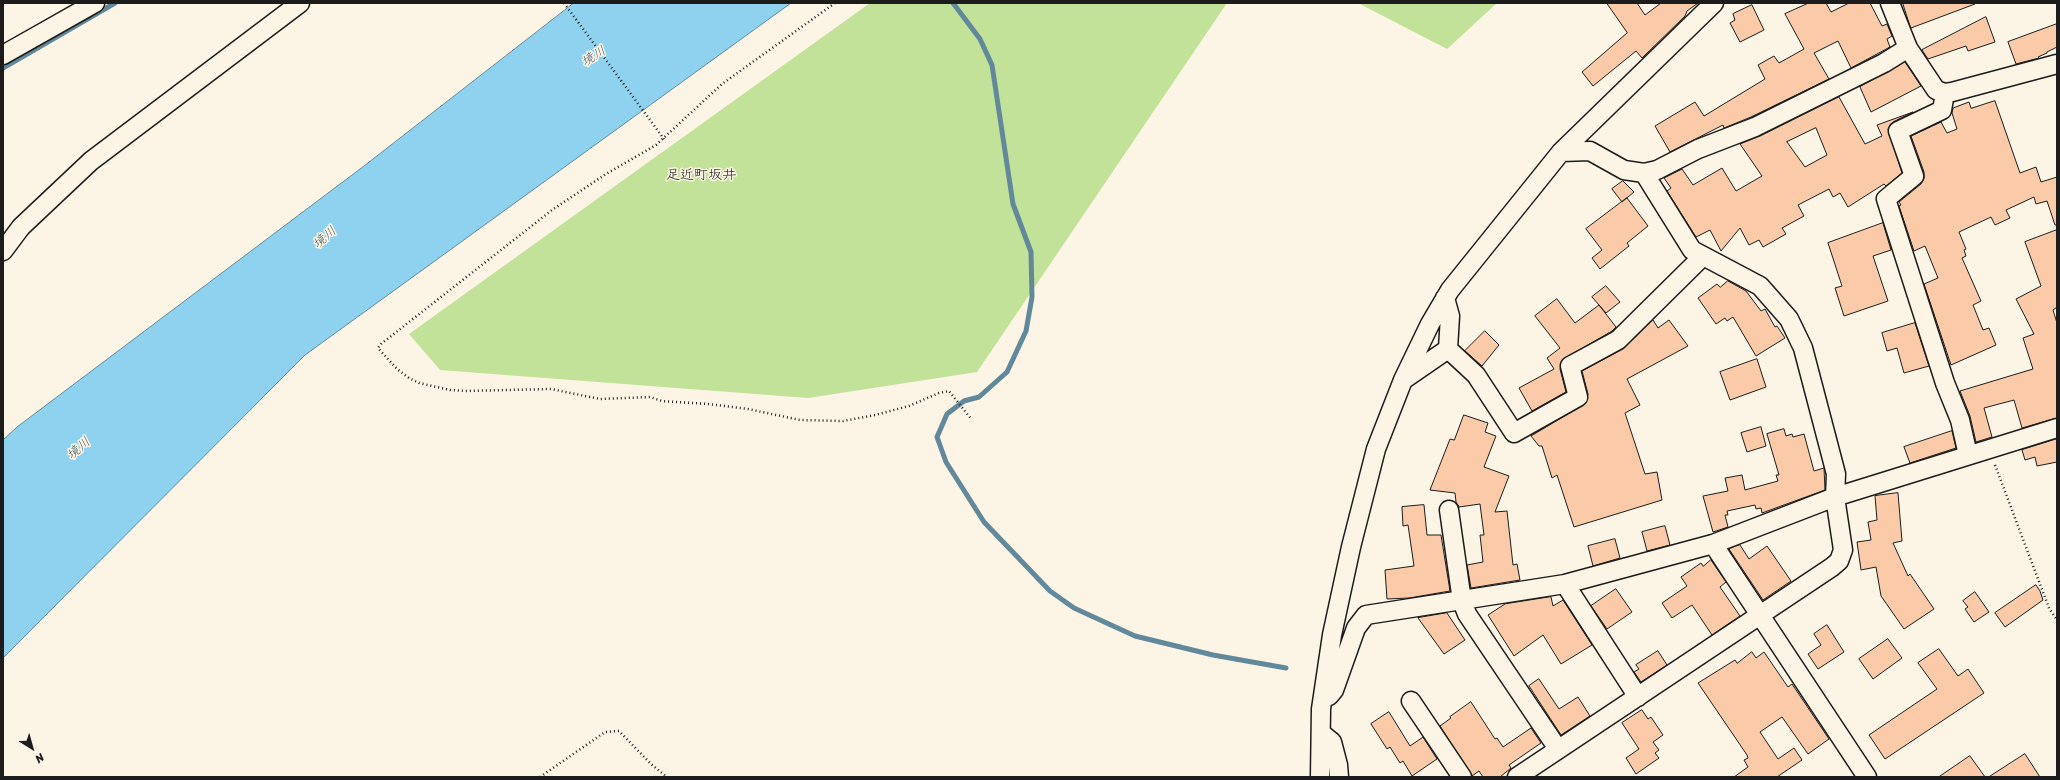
<!DOCTYPE html>
<meta charset="utf-8">
<style>
body{margin:0}
#map{position:relative;width:2060px;height:780px;overflow:hidden;background:#fcf5e5;font-family:Sriracha,sans-serif}
canvas{display:block}
.frame{position:absolute;inset:0;border:4px solid #1c1c1c;pointer-events:none}
.north{position:absolute;left:12px;top:728px;width:40px;height:40px;-webkit-text-stroke:3px #fcf5e5;paint-order:stroke;rotate:143deg;font-size:11px;font-weight:700;line-height:16px;text-align:center;color:#1c1c1c}
.north::after{content:'';display:block;margin:auto;width:14px;height:18px;background:#1c1c1c;clip-path:polygon(50% 0,100% 100%,50% 72%,0 100%)}
</style>
<div id="map">
<canvas width="2060" height="780"></canvas>
<div class="frame"></div>
<div class="north">N</div>
</div>
<script>
const c = document.querySelector('canvas').getContext('2d');
c.lineJoin = 'round';
function fill(path, color) {
  c.fillStyle = color;
  c.fill(path, 'evenodd');
}
function trace(path, color, width, dash) {
  c.strokeStyle = color;
  c.lineWidth = width;
  c.lineCap = dash ? 'butt' : 'round';
  c.setLineDash(dash || []);
  c.stroke(path);
}
function drawText(font, color, halo, rows, align = 'center') {
  c.font = font + ' Sriracha,"Klee One",sans-serif';
  c.lineWidth = 3;
  c.setLineDash([]);
  c.textBaseline = 'middle';
  c.strokeStyle = halo;
  c.fillStyle = color;
  for (const [text, x, y, turn = 0] of rows) {
    c.save();
    c.translate(x, y);
    c.rotate((+turn || 0) * Math.PI / 180);
    c.textAlign = isNaN(turn) ? turn : align;
    if (halo) c.strokeText(text, 0, 0);
    c.fillText(text, 0, 0);
    c.restore();
  }
}
fill(new Path2D(`
 M870,3H1227L977,372L808,398L440,370L409,334Z
 M1358,3H1497L1447,49Z`), '#c2e199');
const water = new Path2D(`
 M574,3H791L305,355L3,658V440L17,427L364,166Z`);
fill(water, '#8fd2f0');
trace(water, '#61899b', 1);
trace(new Path2D(`
 M953,3L980,39L992,65L1013,204L1031,252L1032,297L1026,331L1007,372L979,397L964,401L947,414L937,437L946,462L984,522L1050,591L1074,608L1135,636L1213,655L1286,668
 M3,68L115,3`), '#61899b', 5);
const building = new Path2D(`
 M1607,3H1637L1645,15L1661,3H1698L1687,11L1685,16L1642,58L1636,51L1593,86L1582,72L1627,33Z
 M1809,3H1826L1831,12L1849,3H1870L1882,26L1887,24L1892,36L1887,39L1890,47L1851,68L1838,41L1814,53L1829,79L1751,117L1724,128L1723,125L1670,152L1655,126L1695,102L1704,116L1765,79L1758,65L1774,56L1779,63L1804,49L1785,14Z
 M1903,3H1975V4L1911,28Z
 M1752,5L1764,30L1740,42L1730,23L1735,20L1733,14Z
 M1986,17L1995,42L1968,51L1966,46L1928,59L1922,50Z
 M2057,24V47L2047,52V53L2038,57L2039,58L2016,64L2008,42Z
 M1905,62L1921,86L1871,112L1860,87Z
 M1839,97L1865,144L1882,136L1877,125L1913,112L1893,122L1888,129L1902,173L1886,186L1884,184L1848,207L1840,193L1833,197L1829,189L1798,205L1804,216L1782,228L1786,234L1763,247L1759,240L1749,245L1740,228L1721,251L1710,230L1696,237L1667,191L1671,188L1664,178L1682,169L1693,185L1722,168L1736,191L1762,176L1740,144L1760,136ZM1816,128L1827,155L1805,167L1787,142Z
 M1995,101L2020,173L2036,167L2041,182L2057,177V225H2055L2047,201L2036,204L2034,197L2006,210L2010,218L1995,225L1991,217L1959,232L1966,249L1964,250L1966,256L1962,258L1981,301L1973,305L1983,330L1989,328L1996,345L1951,365L1924,284L1938,278L1925,246L1914,251L1899,206L1901,205L1899,202L1921,184L1924,178V172L1911,136L1941,122L1947,133L1957,129L1952,113L1953,108L1969,102L1971,108Z
 M1623,181L1634,192L1622,202L1612,189Z
 M1627,198L1648,226L1627,243L1629,246L1600,269L1592,258L1602,250L1586,229Z
 M1883,223L1891,250L1873,256L1888,301L1844,316L1835,288L1842,286L1828,243Z
 M2057,230V307L2053,310L2057,323V418L2022,428L2014,400L1984,408L1992,437L1976,442L1970,416L1960,391L2033,369L2023,338L2034,334L2016,299L2041,286L2025,242Z
 M1728,281L1746,291L1761,311L1765,309L1775,327L1777,326L1785,338L1756,356L1733,317L1727,321L1725,318L1716,324L1698,298L1717,284L1720,287Z
 M1606,286L1620,302L1606,313L1592,297Z
 M1557,299L1575,323L1599,305L1616,327L1612,331L1562,360L1560,369L1566,392L1532,411L1519,388L1554,369L1547,358L1560,348L1535,316Z
 M1653,320L1658,328L1669,320L1688,346L1627,379L1640,405L1625,413L1645,474L1657,472L1662,500L1574,527L1557,475L1552,478L1542,446H1539L1531,436L1586,403L1588,394L1582,371L1623,349Z
 M1915,323L1929,366L1904,373L1897,348L1887,351L1882,333Z
 M1485,331L1499,345L1482,366L1465,351Z
 M1757,359L1766,387L1730,400L1720,372Z
 M1464,415L1488,423L1485,432L1496,436L1484,467L1509,476L1495,512L1507,511L1513,565L1517,564L1520,580L1471,588L1467,565L1483,562L1480,535H1484L1480,504L1459,507L1456,502L1455,493L1430,490L1450,439L1454,440Z
 M1761,427L1766,446L1747,452L1741,433Z
 M1784,429L1786,436L1792,434L1793,437L1804,434L1814,471L1824,468L1825,490L1762,513L1761,508L1756,509L1755,505L1727,511L1728,515H1725L1728,527L1713,532L1703,496L1728,491L1725,478L1742,475L1745,490L1778,481L1776,475H1779L1767,434Z
 M1952,431L1956,448L1910,463L1904,447Z
 M2057,439V462L2037,466L2035,457L2025,460L2022,450Z
 M1898,493L1902,541L1893,543L1908,576L1910,574L1934,609L1904,629L1881,596L1876,567L1861,570L1857,542L1871,540L1868,522L1877,520L1875,496Z
 M1424,505L1427,535H1441L1450,591L1409,598L1387,599L1385,570L1414,566L1408,525L1403,526L1402,507Z
 M1665,526L1670,545L1647,551L1642,532Z
 M1615,539L1620,558L1593,566L1588,546Z
 M1740,545L1749,559L1767,546L1791,581L1763,600L1729,549Z
 M1711,560L1726,582L1720,587L1740,616L1712,635L1692,605L1672,618L1662,603L1687,586L1681,577L1701,563L1703,566Z
 M2036,585L2040,591L2043,600L2005,627L1995,613Z
 M1616,589L1632,612L1607,629L1591,606Z
 M1975,592L1989,612L1974,622L1965,609L1968,607L1963,601Z
 M1551,597L1553,606L1563,600L1592,645L1561,664L1543,635L1514,656L1488,615L1505,604Z
 M1447,613L1465,640L1444,654L1418,618Z
 M1827,625L1844,652L1818,669L1808,654L1821,645L1814,634Z
 M1888,639L1902,658L1873,679L1859,659Z
 M1939,649L1958,676L1968,669L1984,693L1885,759L1869,735L1937,689L1918,663Z
 M1658,651L1667,665L1641,682L1634,672L1639,669L1636,665Z
 M1752,652L1756,658L1764,652L1788,687L1792,684L1829,739L1808,754L1782,717L1760,732L1778,759L1794,748L1802,760L1777,777H1734L1748,767L1744,760L1748,758L1747,755L1698,683L1735,660L1737,663Z
 M1539,679L1559,709L1578,697L1590,716L1561,735L1529,686Z
 M1471,702L1495,739L1497,738L1503,747L1531,728L1541,743L1509,765L1511,768L1500,777H1483L1479,771L1472,776L1440,726L1451,718L1450,717Z
 M1642,710L1648,719L1651,717L1663,735L1653,742L1659,750L1655,753L1659,758L1636,774L1626,758L1639,749L1622,723Z
 M1389,712L1410,746L1423,737L1437,759L1412,776L1403,761L1400,763L1390,747L1387,749L1371,724Z
 M2025,754L2040,777H1989Z
 M1970,756L1985,777H1939Z`);
fill(building, '#facaa9');
trace(building, '#1c1c1c', 1);
const minor = new Path2D(`
 M1890,3L1908,48L1936,90L1945,93L1952,92L2057,64
 M3,55L95,3
 M1945,93L1942,110L1898,131L1914,176L1886,199L1945,383L1960,420L1968,455
 M1561,152L1590,151L1624,170L1644,173L1657,170L1698,149L1755,127L1884,63L1908,48
 M3,251L21,227L91,161L300,3
 M1445,298L1450,316L1448,349
 M1403,380L1448,349L1476,375L1514,433L1578,397L1570,366L1618,340L1703,256
 M1449,510L1462,601L1467,614L1558,749
 M1713,544L1867,777
 M1565,584L1638,697
 M1329,696L1334,690L1356,628L1366,615L1565,584L1713,544L1835,497L2057,428
 M1411,701L1462,777
 M1321,733L1332,742L1338,765L1339,777
 M1320,777L1321,709L1332,635L1351,547L1376,449L1403,380L1430,324L1450,290L1561,152L1714,3
 M1517,777L1832,567L1839,561L1843,550L1835,497L1836,474L1803,348L1789,319L1760,286L1692,250L1644,173`);
trace(minor, '#1c1c1c', 21);
trace(new Path2D(`
 M564,3L664,139
 M835,3L722,84L656,145L606,174L552,210L381,344L378,348L397,369L409,378L419,383L450,390L465,391L551,389L600,399L650,397L662,401L708,404L748,409L800,420L843,421L875,415L909,406L939,393L949,391L972,420
 M1995,465L2049,608L2057,620
 M540,777L605,732L619,731L651,764L667,777`), '#1c1c1c', 2.5, [1, 3]);
trace(minor, '#fcf5e5', 18);
drawText('italic 13px', '#445c66', '#fcf5e5', [
 ["境川",594,57,-33],
 ["境川",325,238,-41],
 ["境川",79,449,-41]
]);
drawText('14px', '#1c1c1c', '#fcf5e5', [
 ["足近町坂井",701,175]
]);
</script>
